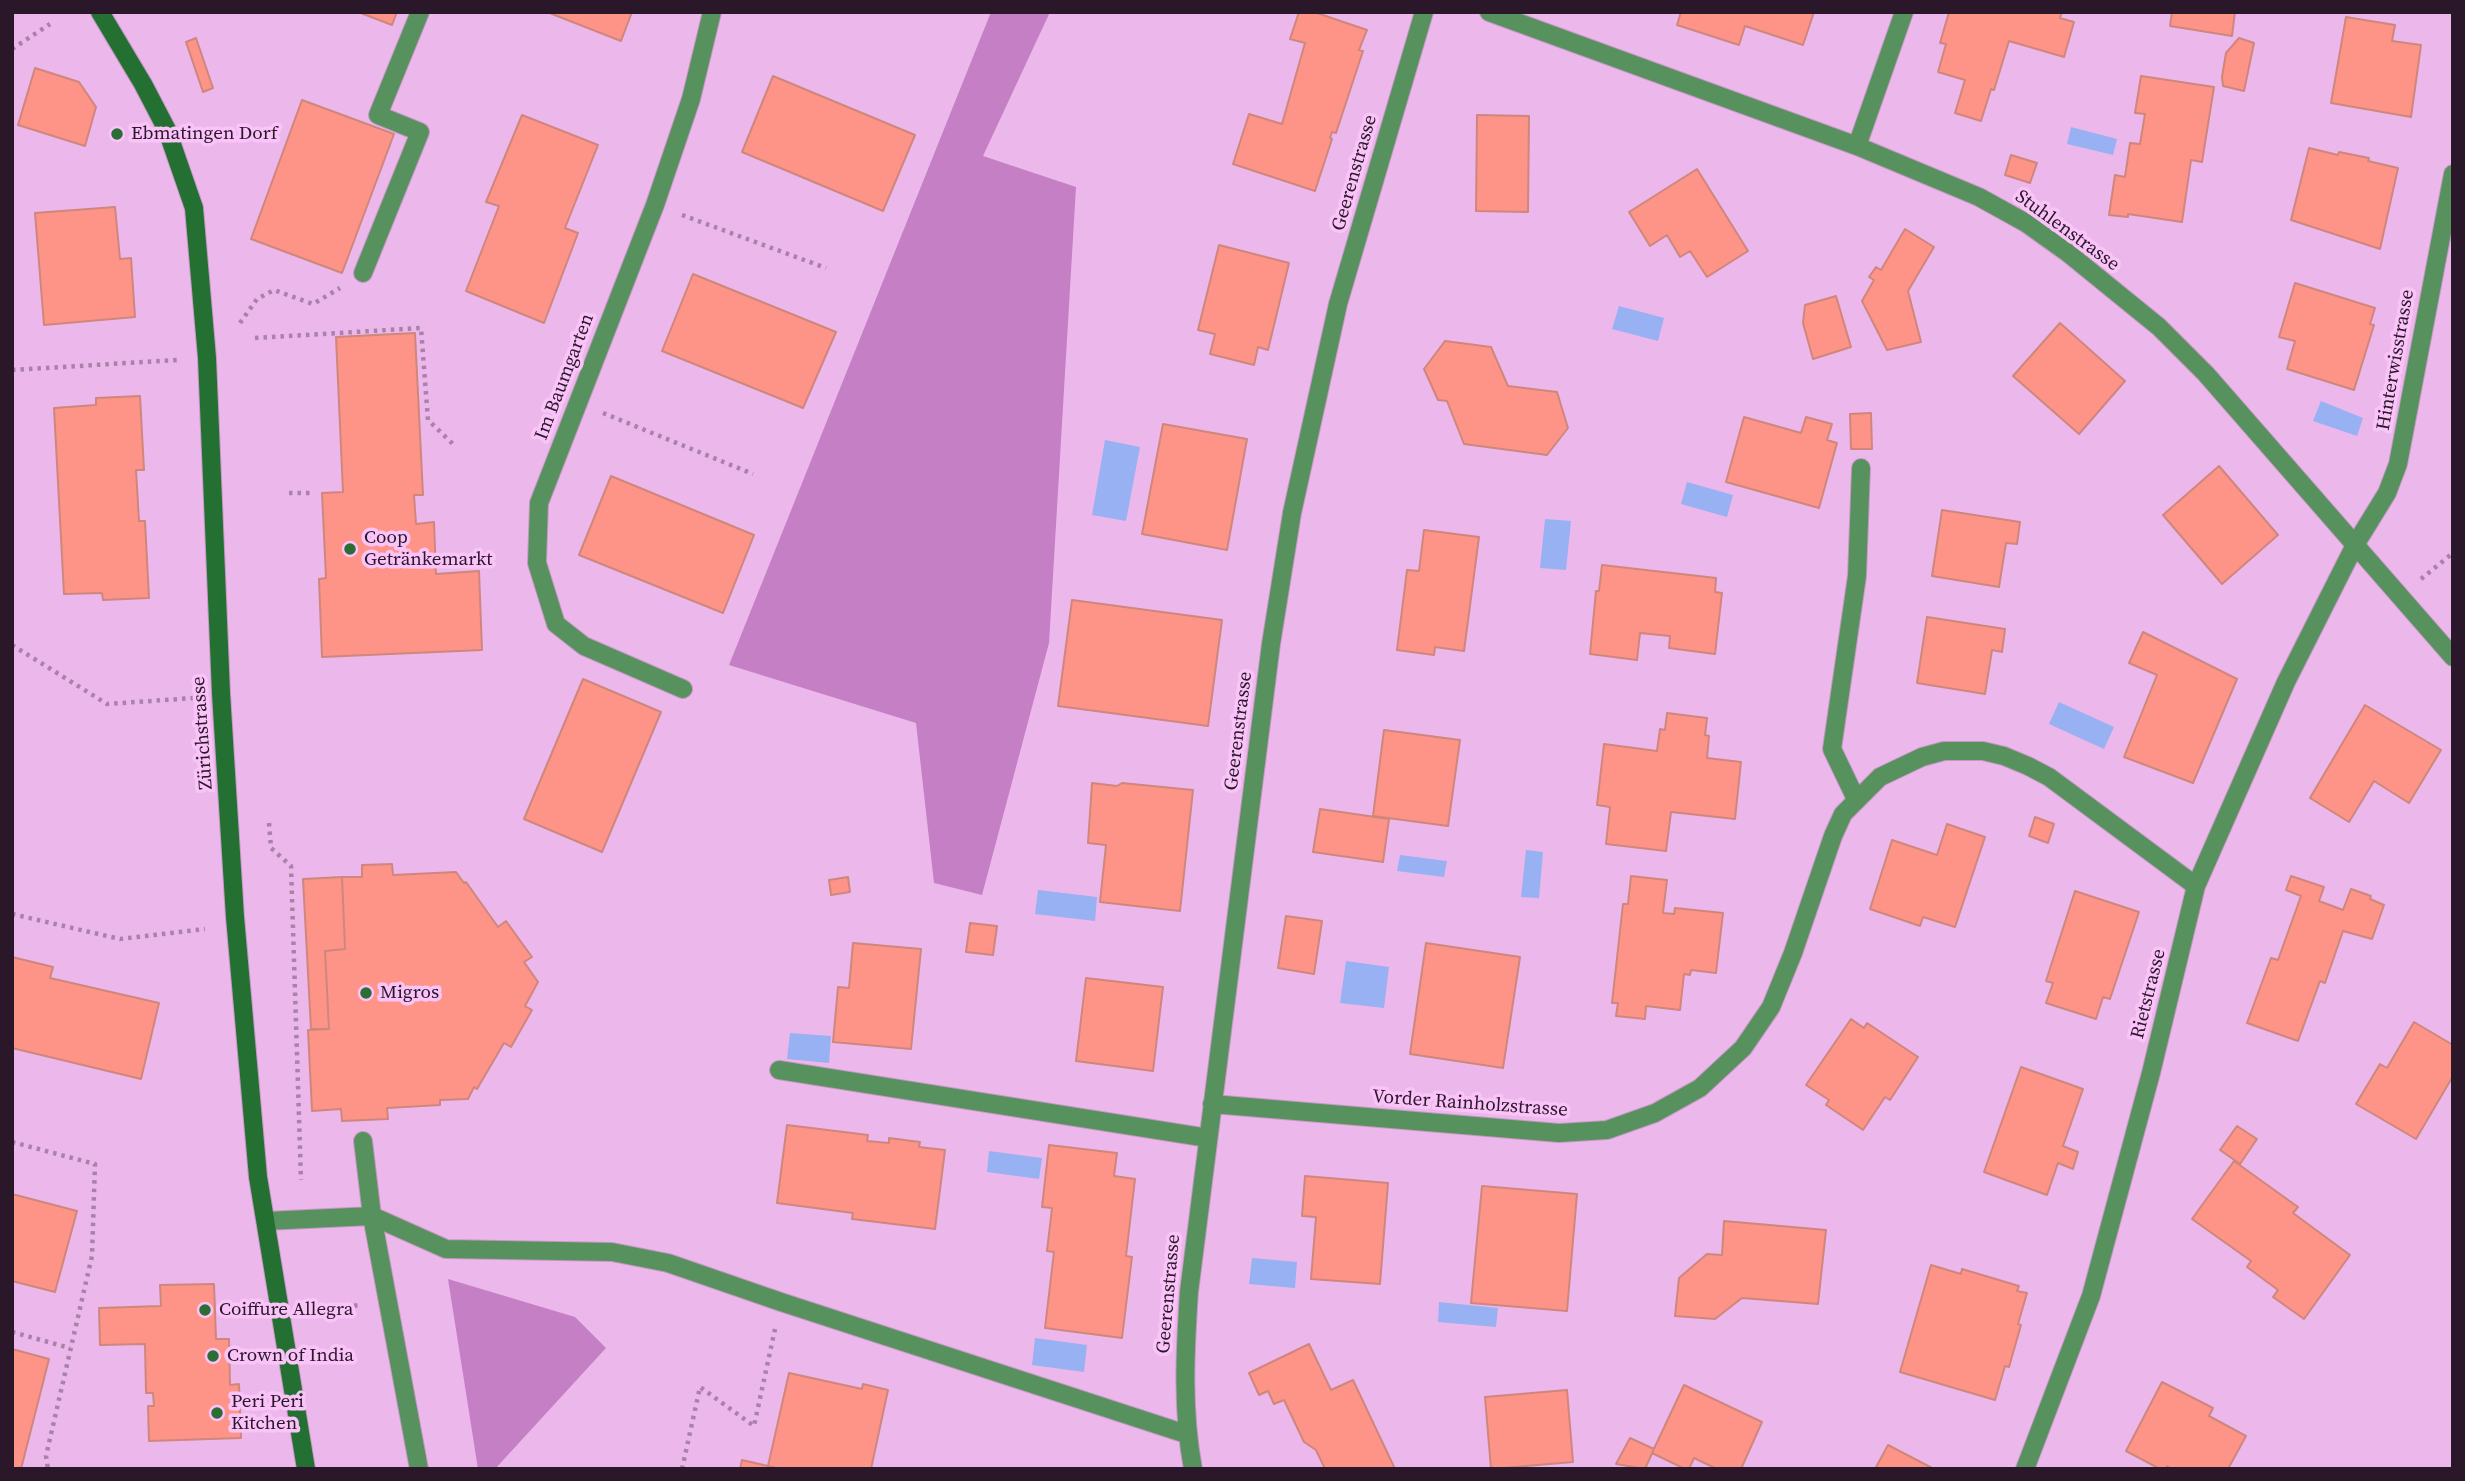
<!DOCTYPE html>
<meta charset="utf-8">
<style>
body{margin:0}
#map{position:relative;width:2465px;height:1481px;overflow:hidden;background:#ecb8eb;font-family:"Source Serif 4",serif}
canvas{display:block}
.frame{position:absolute;inset:0;border:14px solid #2a172a;pointer-events:none}
</style>
<div id="map">
<canvas width="2465" height="1481"></canvas>
<div class="frame"></div>
</div>
<script>
const c = document.querySelector('canvas').getContext('2d');
c.lineJoin = 'round';
function fill(path, color) {
  c.fillStyle = color;
  c.fill(path, 'evenodd');
}
function trace(path, color, width, dash) {
  c.strokeStyle = color;
  c.lineWidth = width;
  c.lineCap = dash ? 'butt' : 'round';
  c.setLineDash(dash || []);
  c.stroke(path);
}
function drawText(font, color, halo, rows, align = 'center') {
  c.font = font + ' "Source Serif 4",serif';
  c.lineWidth = 7;
  c.setLineDash([]);
  c.textBaseline = 'middle';
  c.strokeStyle = halo;
  c.fillStyle = color;
  for (const [text, x, y, turn = 0] of rows) {
    c.save();
    c.translate(x, y);
    c.rotate((+turn || 0) * Math.PI / 180);
    c.textAlign = isNaN(turn) ? turn : align;
    if (halo) c.strokeText(text, 0, 0);
    c.fillText(text, 0, 0);
    c.restore();
  }
}
fill(new Path2D(`
 M991,12H1050L983,156L1076,187L1049,643L982,895L934,883L916,723L729,665Z
 M448,1279L575,1317L606,1348L495,1469H478Z`), '#c57fc4');
fill(new Path2D(`
 M2071,127L2117,139L2113,155L2067,144Z
 M1619,306L1664,318L1658,341L1612,329Z
 M2321,401L2363,418L2357,436L2313,421Z
 M1105,440L1140,447L1126,521L1092,515Z
 M1687,482L1733,495L1727,517L1681,504Z
 M1545,519L1571,521L1566,570L1540,568Z
 M2059,702L2114,727L2104,749L2049,724Z
 M1526,850L1543,852L1539,898L1521,897Z
 M1400,855L1447,861L1444,877L1397,871Z
 M1038,890L1097,897L1095,921L1035,914Z
 M1346,961L1389,967L1384,1008L1340,1003Z
 M790,1033L831,1036L829,1063L787,1059Z
 M989,1151L1042,1158L1039,1179L987,1172Z
 M1252,1258L1297,1262L1295,1288L1249,1284Z
 M1439,1302L1498,1308L1496,1327L1438,1322Z
 M1035,1338L1087,1345L1084,1372L1032,1365Z`), '#97b1f2');
const building = new Path2D(`
 M358,12H397L392,25Z
 M547,12H632L621,41Z
 M1299,12H1314L1367,30L1359,50L1363,51L1336,133L1332,132L1330,138L1332,139L1315,191L1233,164L1249,114L1282,124L1305,43L1290,39Z
 M1681,12H1814L1803,45L1745,26L1739,45L1677,25Z
 M1949,12H2062L2060,18L2074,22L2064,57L2009,41L1994,90L1991,89L1981,121L1955,113L1965,80L1938,72L1946,44L1940,43Z
 M2172,12H2235L2232,36L2170,26Z
 M2346,17L2395,25L2392,41L2421,45L2411,117L2331,103Z
 M196,38L213,88L203,92L186,42Z
 M2239,38L2254,43L2244,91L2223,86L2222,77L2226,53Z
 M35,68L79,82L96,107L85,146L18,125Z
 M773,76L915,135L883,211L742,152Z
 M2141,76L2214,87L2202,162L2191,160L2182,222L2128,214V217L2109,215L2115,175L2125,177L2130,143L2140,144L2145,114L2135,113Z
 M302,100L394,134L342,273L251,239Z
 M522,115L598,145L565,228L578,233L544,323L466,291L499,206L486,202Z
 M1477,115L1529,116L1528,212L1476,211Z
 M2309,148L2338,155L2339,152L2369,158L2368,161L2398,168L2380,249L2291,220Z
 M2011,155L2037,163L2030,183L2005,175Z
 M1697,169L1748,251L1707,277L1690,251L1680,257L1667,235L1650,246L1629,212Z
 M115,207L120,259L131,258L135,317L44,325L35,213Z
 M1905,229L1934,247L1908,291L1921,342L1887,350L1862,301L1874,280L1869,277L1876,267L1881,270Z
 M1219,245L1289,263L1268,350L1258,347L1254,365L1210,354L1215,334L1198,330Z
 M693,274L836,332L803,408L662,351Z
 M2295,283L2375,308L2370,324L2374,325L2354,390L2287,369L2295,341L2279,337Z
 M1836,296L1851,347L1813,359L1803,323L1805,305Z
 M2060,323L2125,381L2079,434L2013,376Z
 M415,333L423,495H414L416,524L434,522L436,574L479,571L482,650L322,657L319,579L326,578L322,493L343,492L336,337Z
 M1445,341L1491,347L1508,386L1557,392L1568,428L1547,455L1464,444L1447,401L1438,400L1424,369Z
 M140,396L144,470H136L139,521H145L149,598L103,600L102,593L64,594L54,408L96,405V398Z
 M1871,413L1872,449H1851L1850,414Z
 M1744,417L1801,433L1806,417L1832,424L1827,440L1837,443L1819,508L1726,482Z
 M1163,424L1247,439L1227,550L1142,534Z
 M2219,466L2278,535L2222,584L2163,515Z
 M611,476L754,535L723,613L579,555Z
 M1942,510L2020,522L2017,544L2006,543L1999,587L1932,576Z
 M1424,530L1479,537L1464,651L1435,647L1434,655L1397,650L1407,570L1419,571Z
 M1602,565L1716,578L1715,592L1722,593L1715,654L1669,648L1670,636L1640,633L1637,660L1590,654L1596,591H1599Z
 M1072,600L1222,620L1208,726L1058,706Z
 M1927,617L2005,629L2002,652L1992,650L1985,694L1917,683Z
 M2143,632L2237,679L2193,783L2124,757L2157,675L2129,663Z
 M583,679L661,712L602,852L524,819Z
 M2365,705L2441,750L2409,803L2374,781L2349,822L2310,798Z
 M1667,713L1707,718L1705,735L1709,736L1707,758L1741,762L1735,819L1671,812L1666,851L1606,844L1610,807L1597,805L1604,744L1657,751L1660,729L1665,730Z
 M1384,730L1460,740L1448,826L1373,816Z
 M1092,783L1117,786L1122,783L1193,790L1180,911L1100,902L1106,845L1088,843Z
 M1320,809L1389,819L1383,862L1313,852Z
 M2035,817L2054,824L2048,843L2029,836Z
 M1947,824L1985,837L1955,927L1923,917L1920,926L1870,909L1892,840L1937,855Z
 M392,864L393,875L456,872L464,883L466,882L498,927L506,921L532,957L524,962L538,982L525,1006L532,1010L511,1047L504,1043L477,1089L474,1087L468,1099L440,1100V1105L387,1108L388,1119L342,1121L341,1109L312,1111L308,1030L329,1029L325,951L345,949L342,877H362V865Z
 M1631,876L1667,880L1663,913L1674,914L1675,908L1723,913L1716,973L1691,970L1690,975L1684,974L1680,1010L1646,1006L1645,1019L1616,1016L1618,1003H1612L1623,904H1628Z
 M2291,876L2324,887L2319,901L2343,910L2351,889L2371,896L2370,899L2384,905L2372,939L2343,931L2325,983L2320,981L2298,1041L2247,1023L2271,958L2278,960L2301,896L2286,890Z
 M342,877L345,949L325,951L329,1029H311L303,879Z
 M848,877L850,892L831,895L829,880Z
 M2075,891L2139,912L2110,999L2103,997L2096,1019L2046,1003L2053,983L2046,981Z
 M1286,916L1322,921L1314,974L1278,968Z
 M970,923L997,926L993,955L966,952Z
 M853,943L921,949L911,1049L833,1042L838,987L849,988Z
 M1426,943L1520,957L1503,1068L1410,1054Z
 M12,957L53,967L50,978L159,1003L141,1079L12,1048Z
 M1086,978L1163,987L1153,1071L1076,1061Z
 M1851,1019L1864,1028L1867,1023L1918,1057L1890,1100L1885,1097L1863,1130L1826,1105L1829,1100L1806,1085Z
 M2414,1022L2453,1045V1076L2416,1139L2356,1104L2380,1064L2387,1068Z
 M2021,1067L2083,1089L2063,1146L2078,1152L2073,1169L2058,1163L2047,1195L1984,1172Z
 M787,1125L868,1135L867,1141L889,1143V1138L920,1142L919,1147L945,1150L935,1229L852,1219L853,1213L777,1203Z
 M2237,1126L2257,1139L2240,1164L2220,1150Z
 M1049,1145L1117,1153L1114,1176L1135,1179L1126,1256L1132,1257L1122,1338L1045,1328L1054,1252L1047,1251L1052,1208L1042,1207Z
 M2234,1161L2298,1207L2293,1213L2350,1255L2304,1319L2273,1297L2278,1290L2247,1267L2251,1261L2192,1219Z
 M1305,1176L1388,1183L1380,1284L1311,1279L1316,1217L1302,1216Z
 M1482,1186L1577,1194L1567,1311L1471,1303Z
 M12,1194L77,1211L55,1292L12,1281Z
 M1724,1221L1826,1230L1818,1304L1742,1298L1715,1319L1675,1316L1679,1278L1707,1254L1722,1255Z
 M1931,1265L1961,1274L1962,1269L2019,1286L2017,1291L2027,1293L2018,1324L2021,1325L2009,1367L2005,1366L1995,1400L1900,1372Z
 M214,1284L216,1339H229L230,1385L239,1384L241,1438L149,1441L148,1406H154L153,1393H146L145,1344L100,1345L99,1308L161,1306L160,1285Z
 M1309,1344L1331,1390L1353,1380L1395,1469H1325L1316,1450L1304,1442L1284,1400L1274,1404L1268,1391L1259,1395L1249,1373Z
 M12,1349L49,1359L21,1469H12Z
 M789,1373L862,1389L863,1384L888,1390L871,1469H781L768,1466Z
 M2162,1382L2213,1408L2209,1416L2246,1436L2228,1469H2171L2167,1466L2166,1469H2160L2126,1451Z
 M1684,1385L1762,1422L1741,1469H1717L1694,1458L1689,1469H1685L1652,1453Z
 M1567,1390L1573,1462L1491,1469L1485,1397Z
 M1630,1438L1654,1449L1645,1469L1616,1464Z
 M1888,1445L1934,1469H1875Z
 M742,1460L781,1469H740Z`);
fill(building, '#fe9488');
trace(building, '#ce867d', 2);
const lane = new Path2D(`
 M363,273L420,132L378,115L420,12
 M1856,799L1832,749L1857,576L1861,468
 M779,1070L1208,1138
 M363,1141L372,1216L446,1249L612,1252L668,1263L781,1302L1186,1434
 M266,1221L372,1216L419,1469`);
const street = new Path2D(`
 M1489,12L1857,146L1979,197L2026,223L2068,253L2159,327L2206,374L2453,657
 M1857,146L1904,12
 M683,689L584,646L556,624L537,563L539,503L655,205L691,99L712,12
 M1212,1104L1559,1133L1607,1130L1655,1113L1700,1088L1743,1048L1771,1007L1793,953L1833,836L1843,814L1880,777L1922,757L1944,751H1983L2004,756L2028,766L2049,777L2196,886
 M1193,1469C1182,1410 1185,1352 1189,1292L1271,644L1292,513L1338,304L1424,12
 M2025,1469L2091,1296L2151,1073L2196,886L2286,682L2355,545L2387,493L2398,464L2453,174`);
const secondary = new Path2D(`
 M100,12L143,84L167,130L194,208L207,358L221,693L235,917L258,1177L306,1469`);
trace(lane, '#c598c4', 20);
trace(street, '#c598c4', 20);
trace(secondary, '#c598c4', 20);
trace(new Path2D(`
 M12,49L50,24
 M682,215L826,268
 M240,323L257,299L274,290L313,304L340,288
 M255,338L421,328L428,420L453,444
 M12,370L177,360
 M603,413L753,474
 M289,493H310
 M2421,579L2453,553
 M12,645L107,704L194,698
 M269,823L271,848L291,866L301,1180
 M12,914L120,939L205,929
 M12,1142L95,1164L92,1256L46,1456L48,1469
 M312,1312L359,1305
 M12,1332L70,1348
 M682,1469L700,1387L754,1426L775,1329`), '#a981a9', 4.5, [3.5, 5]);
trace(lane, '#57925e', 18);
trace(street, '#57925e', 18);
trace(secondary, '#237032', 18);
for (const [x, y, r, color] of [
 [117,134,7,"#2c6d36"],
 [350,549,7,"#2c6d36"],
 [366,993,7,"#2c6d36"],
 [205,1310,7,"#2c6d36"],
 [213,1356,7,"#2c6d36"],
 [217,1413,7,"#2c6d36"]
]) {
  const dot = new Path2D();
  dot.arc(x, y, r, 0, 2 * Math.PI);
  c.fillStyle = color;
  c.fill(dot);
  trace(dot, '#fac4f9', 2.5);
}
drawText('19px', '#2a172a', '#fac4f9', [
 ["Ebmatingen Dorf",131,134],
 ["Coop",364,538],
 ["Getränkemarkt",364,560],
 ["Migros",380,993],
 ["Coiffure Allegra",219,1310],
 ["Crown of India",227,1356],
 ["Peri Peri",231,1402],
 ["Kitchen",231,1424]
], 'left');
drawText('19px', '#2a172a', '#fac4f9', [
 ["Geerenstrasse",1355,173,-74],
 ["Stuhlenstrasse",2067,231,36],
 ["Hinterwisstrasse",2396,360,-80],
 ["Im Baumgarten",565,377,-69],
 ["Geerenstrasse",1239,731,-83],
 ["Zürichstrasse",203,733,-94],
 ["Rietstrasse",2149,994,-76],
 ["Vorder Rainholzstrasse",1470,1104,4],
 ["Geerenstrasse",1169,1294,-85]
]);
</script>
